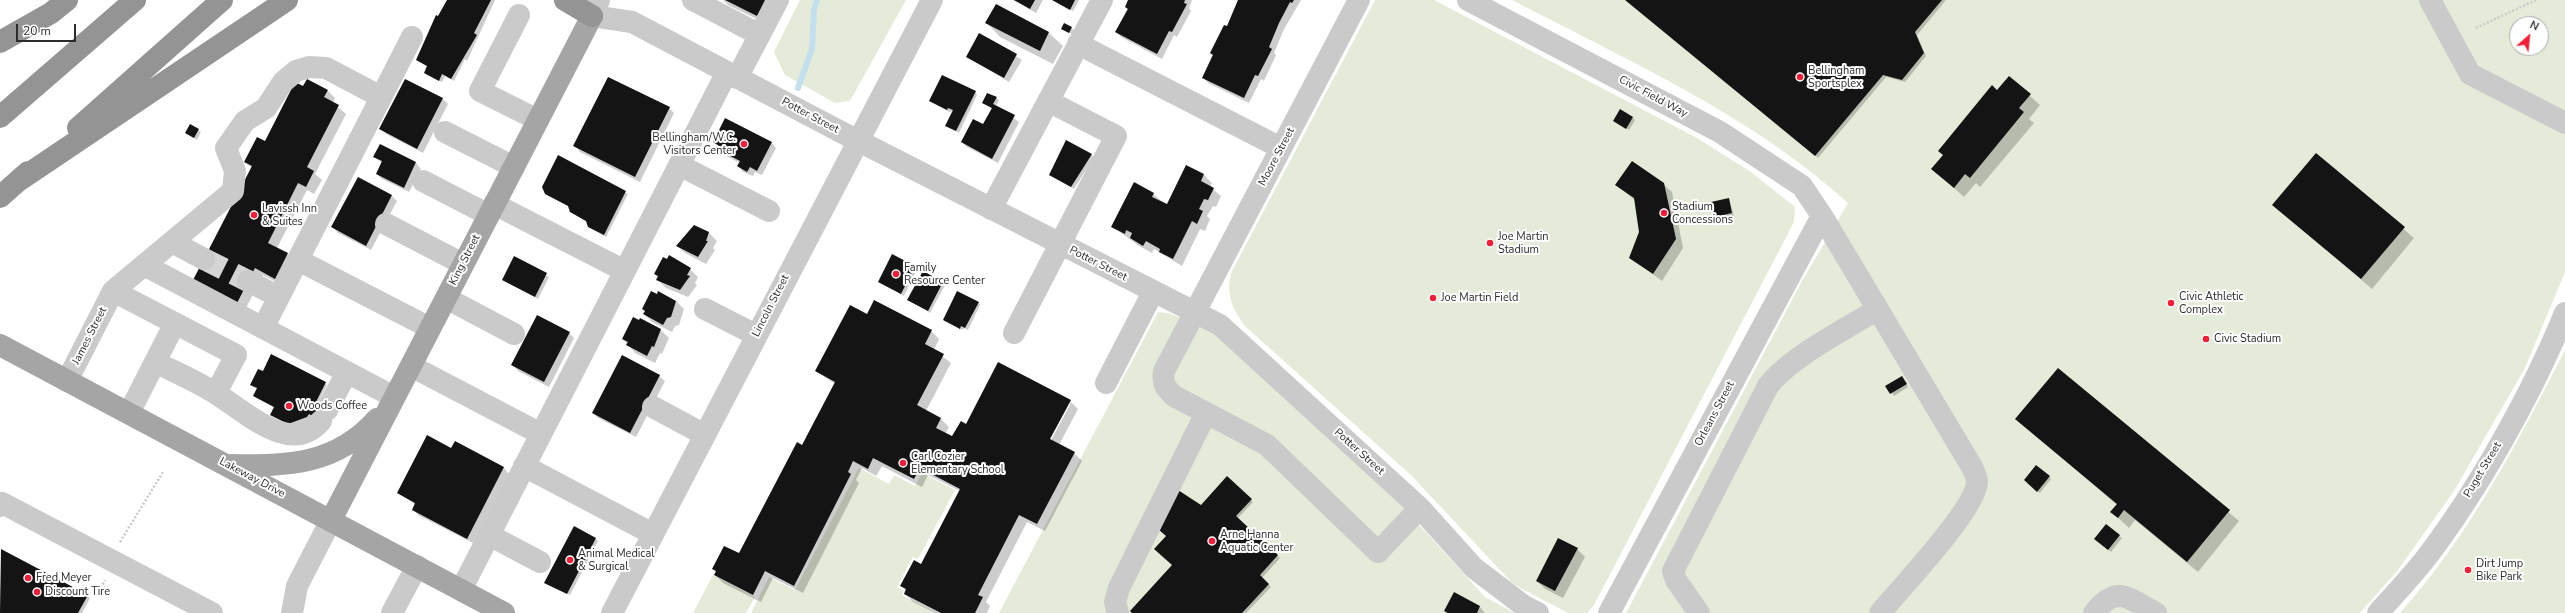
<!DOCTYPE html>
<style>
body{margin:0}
#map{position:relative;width:2565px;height:613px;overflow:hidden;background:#fff;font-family:"Nunito Sans",sans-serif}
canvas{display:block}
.north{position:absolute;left:2509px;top:16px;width:40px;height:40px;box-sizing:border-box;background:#fff;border:1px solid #ababab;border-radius:50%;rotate:27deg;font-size:11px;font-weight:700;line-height:16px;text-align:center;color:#2d2d2d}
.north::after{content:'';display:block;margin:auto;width:14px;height:18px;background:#f61e38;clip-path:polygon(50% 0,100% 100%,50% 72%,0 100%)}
.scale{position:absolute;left:16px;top:24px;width:60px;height:18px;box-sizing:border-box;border:2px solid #2d2d2d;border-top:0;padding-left:5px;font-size:12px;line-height:14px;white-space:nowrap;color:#2d2d2d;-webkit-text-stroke:3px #fff;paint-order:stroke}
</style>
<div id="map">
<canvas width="2565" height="613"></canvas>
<div class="north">N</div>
<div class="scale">20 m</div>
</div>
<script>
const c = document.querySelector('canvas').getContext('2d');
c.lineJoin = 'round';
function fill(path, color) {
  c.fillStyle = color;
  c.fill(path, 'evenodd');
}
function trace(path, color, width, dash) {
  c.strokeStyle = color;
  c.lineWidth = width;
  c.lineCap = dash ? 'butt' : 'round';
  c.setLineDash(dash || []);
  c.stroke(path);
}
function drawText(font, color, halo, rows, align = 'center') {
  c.font = font + ' "Nunito Sans",sans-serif';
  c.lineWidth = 4;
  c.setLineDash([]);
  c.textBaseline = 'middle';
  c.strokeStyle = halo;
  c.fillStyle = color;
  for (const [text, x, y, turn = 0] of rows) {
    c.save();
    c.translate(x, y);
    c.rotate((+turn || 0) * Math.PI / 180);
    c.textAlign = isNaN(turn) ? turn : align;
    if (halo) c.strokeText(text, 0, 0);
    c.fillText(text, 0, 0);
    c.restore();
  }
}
fill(new Path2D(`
 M800,0H906L850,101L835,103L785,75L774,52Z
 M1375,0H1434L1697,138L1751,172L1795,207L1794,222L1594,605L1587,613H1568L1513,584L1412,476L1246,327C1232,309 1225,292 1232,271Z
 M1512,0H2565V272L2525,368L2454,491L2398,570L2360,613H1626L1802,281L1848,203C1751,115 1627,60 1512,0ZM2517,24H2541V48H2517Z
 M1158,312L1168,313L1209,329L1403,507L1485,597L1515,613H999Z
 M2565,350V613H2400C2469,536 2518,442 2565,350Z
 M859,468L889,484L894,475L915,486L922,473L955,490L918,559L913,557L897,587L904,591L902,595L936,613H751L769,577L795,590Z
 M713,575L755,597L746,613H693Z`), '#e4ecd9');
fill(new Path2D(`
 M448,0H495L467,61L465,59L454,81L445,76L442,82L427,75L425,73L428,67L417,60Z
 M723,0H777L765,23L728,5Z
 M1013,0H1043L1036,13Z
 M1053,0H1079L1073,11Z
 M1131,0H1192L1189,8L1191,11L1177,37L1174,35L1162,59L1121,37L1116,32Z
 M1241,0H1301L1284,29L1274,53L1276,55L1264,81L1261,79L1249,103L1208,83L1203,77L1224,26L1227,28Z
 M1626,0H1946L1917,35L1926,56L1905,82L1886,77L1818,158Z
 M996,5L1049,33L1063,46L1053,64L1000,37L987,23Z
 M1071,28L1074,30L1072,34L1062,29Z
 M980,34L1022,60L1009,82L967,57Z
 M2009,77L2040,105L2029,119L2034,123L1980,187L1976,183L1964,197L1933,169Z
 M406,80L443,99L448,104L423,153L386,134L381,129Z
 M304,88L327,90L335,98L333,103L346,114L315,174L322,180L314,194L307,190L277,248L287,254L295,262L283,286L263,275L245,310L202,288L252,168L245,162L265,142Z
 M975,92L977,95L959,133L946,125L953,111L949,112L930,101Z
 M996,98L999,100L996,106L1019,122L998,163L967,147L962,142L984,126L992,109L983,103Z
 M669,108L674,113L640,182L580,152L575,146Z
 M1633,118L1635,120L1629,130L1614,121Z
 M198,130L201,132L197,140L186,133Z
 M714,142H771L776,148L762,175L755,172L753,176L743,172L738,166L740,163L726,156Z
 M380,145L416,163L421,169L409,192L382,179L377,174L382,163L375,157Z
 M2316,154L2414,238L2372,289L2274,205Z
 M1091,155L1094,157L1074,189L1050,175Z
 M559,157L628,194L606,237L592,229L587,222L571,212Z
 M1187,166L1204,175L1212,183L1210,187L1221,196L1216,207L1213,206L1207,216L1210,219L1205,231L1200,229L1182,266L1154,249L1152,253L1139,246L1113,227L1153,194L1167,205Z
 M359,178L392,196L397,201L371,250L338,233L333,227Z
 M1663,184L1672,192L1683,248L1662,281L1630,257L1640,232L1636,201L1616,185Z
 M1729,199L1734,216L1718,219L1716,217Z
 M694,226L709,233L717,241L713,248L715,250L706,264L685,253L677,246Z
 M892,255L917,269L904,296L879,282Z
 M669,256L686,265L698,277L695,283L697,285L688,297L666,288L658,280L659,278L655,274Z
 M514,258L549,277L538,299L503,280Z
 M943,283L945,285L930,313L909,300Z
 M676,301L684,309L679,325L675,326L672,332L652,322L644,314Z
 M978,302L980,305L968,330L964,328L963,330L944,320Z
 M868,315L931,331L939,339L934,350L951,363L926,411L941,419L949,427L945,434L953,438L966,425L1070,401L1078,409L1059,445L1074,453L1082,461L1045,531L1027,522L986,602L990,606L987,613H935L913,602L905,594L906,591L902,586L921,565L960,491L928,475L922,487L882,466L876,476L862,468L856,480L859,483L803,593L773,578L761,602L723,583L715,575L716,572L713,569L739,555L802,446L835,384L816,371ZM1069,403H1071L1049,444L1047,443Z
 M661,330L669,338L662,354L660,353L655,363L635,353L623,339Z
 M569,333L574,338L549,387L518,371L513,365Z
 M2059,369L2239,521L2198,572L2135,520L2129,528L2112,512L2117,505L2017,419Z
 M263,372L325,383L327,385L310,420L291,426L271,415L275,408L257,398L254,396L258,389L251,385Z
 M659,376L665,381L636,437L598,418L593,413Z
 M1904,380L1908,387L1894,396L1887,386Z
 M455,443L504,468L509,474L473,543L418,515L413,509L416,505L398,493L452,449Z
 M1227,477L1253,502L1237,519L1280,558L1262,578L1271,587L1246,613H1133L1173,565L1201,506Z
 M2049,477L2051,479L2040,493L2027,483Z
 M2107,526L2122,538L2111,552L2098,541Z
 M596,539L598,541L570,595L547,583Z
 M1577,549L1585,557L1563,598L1545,589L1537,581Z
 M2,551L87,596L90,598L82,613H0Z
 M1454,594L1480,607L1485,613H1447L1445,611Z`), '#0003');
trace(new Path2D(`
 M798,88L812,49L814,10L817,0`), '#c3e0ee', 6);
fill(new Path2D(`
 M447,0H491L474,33L477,35L451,79L442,74L439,81L424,73L427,66L416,60L436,15L438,16Z
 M725,0H765L757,16Z
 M1014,0H1035L1030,9Z
 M1052,0H1075L1070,10Z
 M1128,0H1185L1184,3L1187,4L1172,32L1169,31L1157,54L1115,32L1128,9L1125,7Z
 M1238,0H1294L1292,3L1290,2L1279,23L1269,47L1272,49L1258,76L1255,75L1244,98L1202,78L1213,55L1210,53L1224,25L1227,26Z
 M1625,0H1942L1915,32L1924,53L1902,80L1883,75L1815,156Z
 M996,4L1049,32L1040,51L985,23Z
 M1064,23L1072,27L1069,33L1061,29Z
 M979,33L1017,54L1004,78L966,57Z
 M942,75L976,91L956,131L945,126L953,110L948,108L947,110L929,101Z
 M2009,76L2031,94L2019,108L2024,112L1970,178L1965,174L1954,188L1931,169L1943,155L1938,151L1992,85L1997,90Z
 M608,77L670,107L635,177L573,146Z
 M307,79L328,90L324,97L339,105L307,167L314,171L306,187L298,183L268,243L288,253L275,279L255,268L237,303L193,280L252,166L244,162L257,137L265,141L295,82L303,86Z
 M405,79L443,98L417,149L379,129Z
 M987,93L997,97L993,104L1015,115L992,159L961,142L973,119L983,124L992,108L982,103Z
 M1620,109L1633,117L1626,129L1613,121Z
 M725,118L772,142L757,171L750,167L747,172L737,166L740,161L719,150L721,147L713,142Z
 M190,124L199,129L194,138L185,133Z
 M1066,140L1092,154L1071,187L1049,175Z
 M380,144L416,162L404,188L376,174L382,161L373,157Z
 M2316,153L2405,227L2361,279L2272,205Z
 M558,155L626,191L604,235L588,227L586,221L570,212L568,206L545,194L542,187Z
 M1632,161L1664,183L1676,239L1653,274L1629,258L1639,232L1634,198L1615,185Z
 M1186,165L1204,174L1201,181L1214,188L1208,200L1204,199L1199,209L1203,211L1197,224L1192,221L1173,259L1159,252L1160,249L1146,241L1143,246L1130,238L1132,233L1126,230L1125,234L1111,227L1134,182L1154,193L1152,197L1167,204Z
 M358,177L392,195L366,246L331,227Z
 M1729,198L1732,213L1715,217L1711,202Z
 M694,225L709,232L706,241H708L698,257L676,246Z
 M892,254L915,266L901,294L878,282Z
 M669,255L691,268L687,275L690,276L680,290L656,280L658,276L654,274L663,257L667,259Z
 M514,256L547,273L535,297L502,280Z
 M923,271L943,282L928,311L907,300Z
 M651,291L657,294L658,291L676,301L671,317L667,318L663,325L643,314L645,311L642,309Z
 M957,291L979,302L965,328L961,326L960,329L943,320Z
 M874,300L932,330L925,344L944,354L917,405L941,418L936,428L952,436L961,421L966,424L998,362L1071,400L1050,439L1075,452L1037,524L1019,515L978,595L983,597L975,613H941L904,594L906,589L900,586L914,560L921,564L960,489L920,468L914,479L873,458L868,469L853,461L848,472L851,474L794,586L765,571L753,595L714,575L716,571L712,569L724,546L739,553L797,442L802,445L835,382L815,371L850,305L867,314Z
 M537,315L570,332L544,382L511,365Z
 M633,317L639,320L640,318L661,329L654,347L652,346L647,356L626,345L628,342L622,339Z
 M271,354L326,382L315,404L327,410L326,423L309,414L307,417L288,424L270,415L274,407L253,396L257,388L250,385L258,369L263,371Z
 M622,355L660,375L630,433L592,413Z
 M2058,368L2230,510L2187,562L2124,510L2118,518L2110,512L2117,504L2015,419Z
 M1902,376L1907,384L1890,394L1885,386Z
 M427,435L451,448L455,441L504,467L467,539L412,510L415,503L397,493Z
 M2036,465L2050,476L2037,492L2024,480Z
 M1227,476L1252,499L1236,516L1278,555L1260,575L1269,584L1242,613H1132L1130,611L1172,565L1154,549L1166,536L1158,529L1178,490L1201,505Z
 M2106,524L2120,535L2108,550L2094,539Z
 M574,526L596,538L567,594L544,583Z
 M1558,538L1578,548L1555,591L1536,581Z
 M1,549L88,595L78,613H0Z
 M1454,592L1480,606L1477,613H1448L1444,611Z`), '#141414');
trace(new Path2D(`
 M204,259L248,281`), '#d5d5d5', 22, [22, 11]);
trace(new Path2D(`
 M2476,28L2536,0
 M120,542L163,472
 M97,595L105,580`), '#cacaca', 2.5, [2, 2]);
trace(new Path2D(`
 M599,0L592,16L632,22L841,132L1220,325L1420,508L1474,568L1524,606L1538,613
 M693,0L760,35
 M1359,0L1164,371C1162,383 1165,388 1174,396L1267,445L1378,552L1420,508
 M1468,0L1720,132L1802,186L1822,216L1972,467C1974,471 1977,477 1977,482C1976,509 1900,589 1880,613
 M2430,0L2470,74L2565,123
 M519,15L480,91L538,120
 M1078,44L1281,148
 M737,78L778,0
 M445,132L514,167
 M679,165L769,211
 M423,181L489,215
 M494,204L625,271
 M991,209L1102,0
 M386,224L463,264
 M172,242L204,259
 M298,260L430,328
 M144,265L394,397
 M248,281L279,297
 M113,291L236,355L216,393
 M446,298L514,334
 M705,309L756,335
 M263,328L412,37
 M1014,333L1116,136L1048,101
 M155,362C175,372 196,381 215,393C245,411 290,457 321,421
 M411,366L541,434
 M67,381L113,291L233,191L235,171L226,148L245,121L266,108L283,82L296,71L309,67L326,68L381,97
 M1106,383L1153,292
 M653,407L705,435
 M327,410L347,372
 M129,413L175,323
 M524,466L653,534
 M0,506L2,503L212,613
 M489,535L540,562
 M461,590L727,72
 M292,613L297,586L331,520
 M392,613L417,566
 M612,613L932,0
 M1118,613L1115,602L1119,588L1206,413
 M1609,613L1822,216
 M1699,613L1676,580L1673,571L1768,386C1790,357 1846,329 1878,309
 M2094,613C2117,584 2128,598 2156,613
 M2378,613C2394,595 2411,577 2426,558C2478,490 2533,392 2565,313`), '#cacaca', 22);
trace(new Path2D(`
 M0,345L504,613
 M231,465C288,466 336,465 377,419
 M331,520L592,16`), '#a5a5a5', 22);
trace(new Path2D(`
 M565,0L592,16
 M0,42L51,13L67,0
 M0,117L135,0
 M78,128L222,0
 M18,181L287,0
 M0,197L28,172`), '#949494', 22);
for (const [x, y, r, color] of [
 [1800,77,4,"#f61e38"],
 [744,144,4,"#f61e38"],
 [1664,213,4,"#f61e38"],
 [254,215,4,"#f61e38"],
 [1490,243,4,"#f61e38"],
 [896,274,4,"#f61e38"],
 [1433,298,4,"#f61e38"],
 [2171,303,4,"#f61e38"],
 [2206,339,4,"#f61e38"],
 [289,406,4,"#f61e38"],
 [903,463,4,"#f61e38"],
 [1212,541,4,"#f61e38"],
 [570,560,4,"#f61e38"],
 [2468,570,4,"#f61e38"],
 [28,578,4,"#f61e38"],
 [37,592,4,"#f61e38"]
]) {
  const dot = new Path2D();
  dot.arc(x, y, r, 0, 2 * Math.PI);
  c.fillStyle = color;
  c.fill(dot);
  trace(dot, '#fff', 1.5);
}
drawText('11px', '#2d2d2d', '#fff', [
 ["Bellingham",1808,71],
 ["Sportsplex",1808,84],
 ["Bellingham/W.C.",736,138,"right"],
 ["Visitors Center",736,151,"right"],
 ["Stadium",1672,207],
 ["Concessions",1672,220],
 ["Lavissh Inn",262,209],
 ["& Suites",262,222],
 ["Joe Martin",1498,237],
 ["Stadium",1498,250],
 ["Family",904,268],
 ["Resource Center",904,281],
 ["Civic Athletic",2179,297],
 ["Complex",2179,310],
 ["Joe Martin Field",1441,298],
 ["Civic Stadium",2214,339],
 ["Woods Coffee",297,406],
 ["Carl Cozier",911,457],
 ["Elementary School",911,470],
 ["Arne Hanna",1220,535],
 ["Aquatic Center",1220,548],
 ["Animal Medical",578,554],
 ["& Surgical",578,567],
 ["Dirt Jump",2476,564],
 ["Bike Park",2476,577],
 ["Fred Meyer",36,578],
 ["Discount Tire",45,592]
], 'left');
drawText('11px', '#2d2d2d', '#fff', [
 ["Civic Field Way",1653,97,28],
 ["Potter Street",810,116,28],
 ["Moore Street",1277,157,-62],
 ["King Street",465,260,-63],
 ["Potter Street",1098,264,27],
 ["Lincoln Street",771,306,-63],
 ["James Street",90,336,-63],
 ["Orleans Street",1715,414,-62],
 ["Potter Street",1359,452,42],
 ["Puget Street",2483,470,-59],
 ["Lakeway Drive",252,478,28]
]);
</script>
